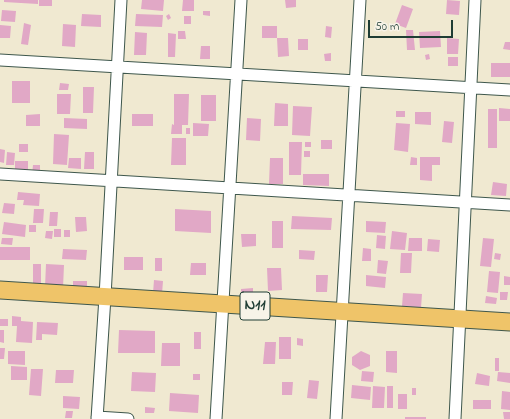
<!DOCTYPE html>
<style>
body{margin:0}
#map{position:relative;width:510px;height:419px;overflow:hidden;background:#f0e9d1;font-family:"Indie Flower",sans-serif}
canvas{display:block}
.scale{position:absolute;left:368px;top:20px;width:85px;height:18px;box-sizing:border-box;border:2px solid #1f3d34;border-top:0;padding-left:5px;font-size:12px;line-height:14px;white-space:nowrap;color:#1f3d34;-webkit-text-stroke:3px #f7f3e8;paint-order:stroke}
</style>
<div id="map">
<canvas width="510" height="419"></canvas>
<div class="scale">50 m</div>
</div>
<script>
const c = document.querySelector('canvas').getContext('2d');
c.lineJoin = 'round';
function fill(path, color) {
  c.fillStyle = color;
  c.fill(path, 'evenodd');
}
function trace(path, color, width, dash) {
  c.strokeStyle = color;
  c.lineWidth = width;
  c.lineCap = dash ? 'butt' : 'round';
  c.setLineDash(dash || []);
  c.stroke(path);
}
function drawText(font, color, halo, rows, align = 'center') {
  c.font = font + ' "Indie Flower",sans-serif';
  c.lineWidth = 3;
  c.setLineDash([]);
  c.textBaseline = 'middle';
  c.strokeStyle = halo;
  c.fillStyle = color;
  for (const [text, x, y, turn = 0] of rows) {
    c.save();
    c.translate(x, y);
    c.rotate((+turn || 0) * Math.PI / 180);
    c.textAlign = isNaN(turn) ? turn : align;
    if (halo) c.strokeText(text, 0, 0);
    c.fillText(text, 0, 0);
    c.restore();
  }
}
fill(new Path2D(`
 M4,0H38V4L4,2Z
 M39,0H52V6H39Z
 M142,0H164L163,11L141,9Z
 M183,0H194V11H182Z
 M285,0H296V7L286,8Z
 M447,0L460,1L459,15L446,14Z
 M402,5L413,9L406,28L395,24Z
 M2,10L16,11L15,22L1,21Z
 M203,11H210V16L203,15Z
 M82,14L101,15V27L81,26Z
 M136,14L163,15L162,27L135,26Z
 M169,14L171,18L168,20L166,16Z
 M184,16H191V24H184Z
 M24,23L31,25L28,45L21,44Z
 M63,24L76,25L75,47L62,46Z
 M0,25L11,26L10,38H0Z
 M262,26H277V38H288L289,56L278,57L277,38H262Z
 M326,26L332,27L331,38L325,37Z
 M406,30H413L415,50H407Z
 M178,31H185L186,39H178Z
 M440,31L441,47L420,48L419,32Z
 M135,32L147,33L146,55H134Z
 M168,33L176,34L175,57H168Z
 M447,38L459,39L458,54H447Z
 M298,39H308V50H298Z
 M505,42H510V50L503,49Z
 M201,46H210V59H200Z
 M331,53V61H325L324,54Z
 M429,54L430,59L426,60L425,55Z
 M448,57H458V66H448Z
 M491,63H510V77H491Z
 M12,81H30V103H12Z
 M60,83L69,84L68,90H59Z
 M83,87H94L93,113H83Z
 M57,94H71L70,114H57Z
 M174,94H189L188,125H182V134H171L172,124L174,125Z
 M201,95H216V121H201Z
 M275,103L288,104V126H274Z
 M293,106L312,107L310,136L292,135Z
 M499,108L510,109V121H499Z
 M488,109H497V148H488Z
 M396,111H405V117H396Z
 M415,112H431V125L415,124Z
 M40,114V126H26V115Z
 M132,114H153V126H132Z
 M64,118L87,119V129L64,128Z
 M247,118L261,119L260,141L246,140Z
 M444,121L454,122L452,143L442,142Z
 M193,123L209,124L208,136H193Z
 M396,123L410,124L408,152L394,150Z
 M186,128H190V134H186Z
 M54,134L69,135L67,165L53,164Z
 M172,138H186V165H171Z
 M321,140H332V149H321Z
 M289,142H302L301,175H289Z
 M305,142H311V147H305Z
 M19,144H28V152H19Z
 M0,149L5,150L4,163L0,162Z
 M304,151H310V157H304Z
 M7,152L15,153L14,165H6Z
 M85,152H94V169H84Z
 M411,157L417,158V165H410Z
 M420,157H440V165H432V181L420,180Z
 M69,158H81V169L68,168Z
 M270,158H283V184H269Z
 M15,161H28V173L15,172Z
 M33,165H40V175H32Z
 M303,174H329V186L303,185Z
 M493,182L507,184L506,196L491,195Z
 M18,192L40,194L39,206L23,205L24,200H17Z
 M4,203L15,204L14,214L2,213Z
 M34,209H44L43,223H33Z
 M175,209L211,211V233L175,231Z
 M50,212H58L57,226H49Z
 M292,216L332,218L331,230L291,229Z
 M75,217H86L87,231L76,232Z
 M272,221H283V248H272Z
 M366,221L386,222L385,233L366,232Z
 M4,222L26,225L25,237L2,234Z
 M29,225H36V232H29Z
 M54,229H61V237H54Z
 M64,230H70V237H64Z
 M46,231H53L52,239L45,238Z
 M392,231L407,233L405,250L390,249Z
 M241,234H256V246L242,247Z
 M377,235L386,236L385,249L376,248Z
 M2,238H13L12,245L1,244Z
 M409,238H422V251H408Z
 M483,238L494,239L491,267L480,266Z
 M428,239L440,240L439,252L427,251Z
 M0,247H30V260H0Z
 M363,248L371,249V261H362Z
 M63,249L87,250L86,260L62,259Z
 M299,250L315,251L314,260L299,259Z
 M401,253H412L411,273H400Z
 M495,253L501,254L500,260L494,259Z
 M124,257H143V270H124Z
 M155,258H162V271H155Z
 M378,260L388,261L386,274L377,273Z
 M191,263H206V275H190Z
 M33,264H41V286L33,285Z
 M46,264L64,265L63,288L45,287Z
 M267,268H281L282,290L268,291Z
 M489,271L500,272L498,293L487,292Z
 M316,275H328L327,292H316Z
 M366,275L386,277L385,288L366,286Z
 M504,276L510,277V285H504Z
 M154,280L163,281L162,294L153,293Z
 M73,281H87V289L73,288Z
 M253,288V298H241V289Z
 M500,292H508L507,300H500Z
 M403,293L422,294L421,308L402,306Z
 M486,296L497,298L496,304L485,303Z
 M12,316L21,317V321L33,322L32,343L16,342L17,326H12Z
 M0,319H8V326H0Z
 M37,322L58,323L57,335L42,334V340H36Z
 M0,330H4V343L0,342Z
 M119,330L155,331V353H118Z
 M194,332H201V349H194Z
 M279,337H291V359H279Z
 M297,338L303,339V346L297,345Z
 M265,342H276L275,364H263Z
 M162,343H180V366H161Z
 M0,348H5L4,359H0Z
 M8,351H25V365L8,364Z
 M361,351L370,355V366L360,370L352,365V357Z
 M386,351H397V373L386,372Z
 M495,358H499V371H495Z
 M11,366L27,367V380H11Z
 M31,369H43L41,396L29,395Z
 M56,370H74L73,383H55Z
 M362,371L374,372L373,382L361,381Z
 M132,372L156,373L155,392L131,391Z
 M498,372L510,373V383L497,381Z
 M477,373L490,376L489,386L475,384Z
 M193,374H200V380H193Z
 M309,380L319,381L317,399L307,398Z
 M282,382H293L292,395H282Z
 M352,385L371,387L370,400L351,398Z
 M373,386L385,387L384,408H372Z
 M387,386H393V408H387Z
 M412,388H416V395H412Z
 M502,391L510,392V410L501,409Z
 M170,393L199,395L198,413L169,411Z
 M398,394H407V409H398Z
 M63,396L80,397L79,409L63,408Z
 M473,400H491V409H473Z
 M145,407L155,408L154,413H145Z
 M66,411H73L72,418H65Z
 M503,412H510V419H504Z
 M405,417H426V419H405Z`), '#e1a8c6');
const minor = new Path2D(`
 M0,60L510,90
 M0,174L510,205
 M97,417L128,419
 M97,419L105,297L121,0
 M216,419L241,0
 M336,419L360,0
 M455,419L475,0`);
const primary = new Path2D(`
 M0,290L510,322`);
trace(minor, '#3e574c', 13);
trace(primary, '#3e574c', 19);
trace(minor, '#fff', 11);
trace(primary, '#efc469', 17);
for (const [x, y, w] of [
 [255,306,30]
]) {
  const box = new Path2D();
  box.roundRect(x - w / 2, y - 14, w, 28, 3);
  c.fillStyle = '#f7f3e8';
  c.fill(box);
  trace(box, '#1f3d34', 1);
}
drawText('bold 16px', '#1f3d34', null, [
 ["N11",255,306]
]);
</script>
